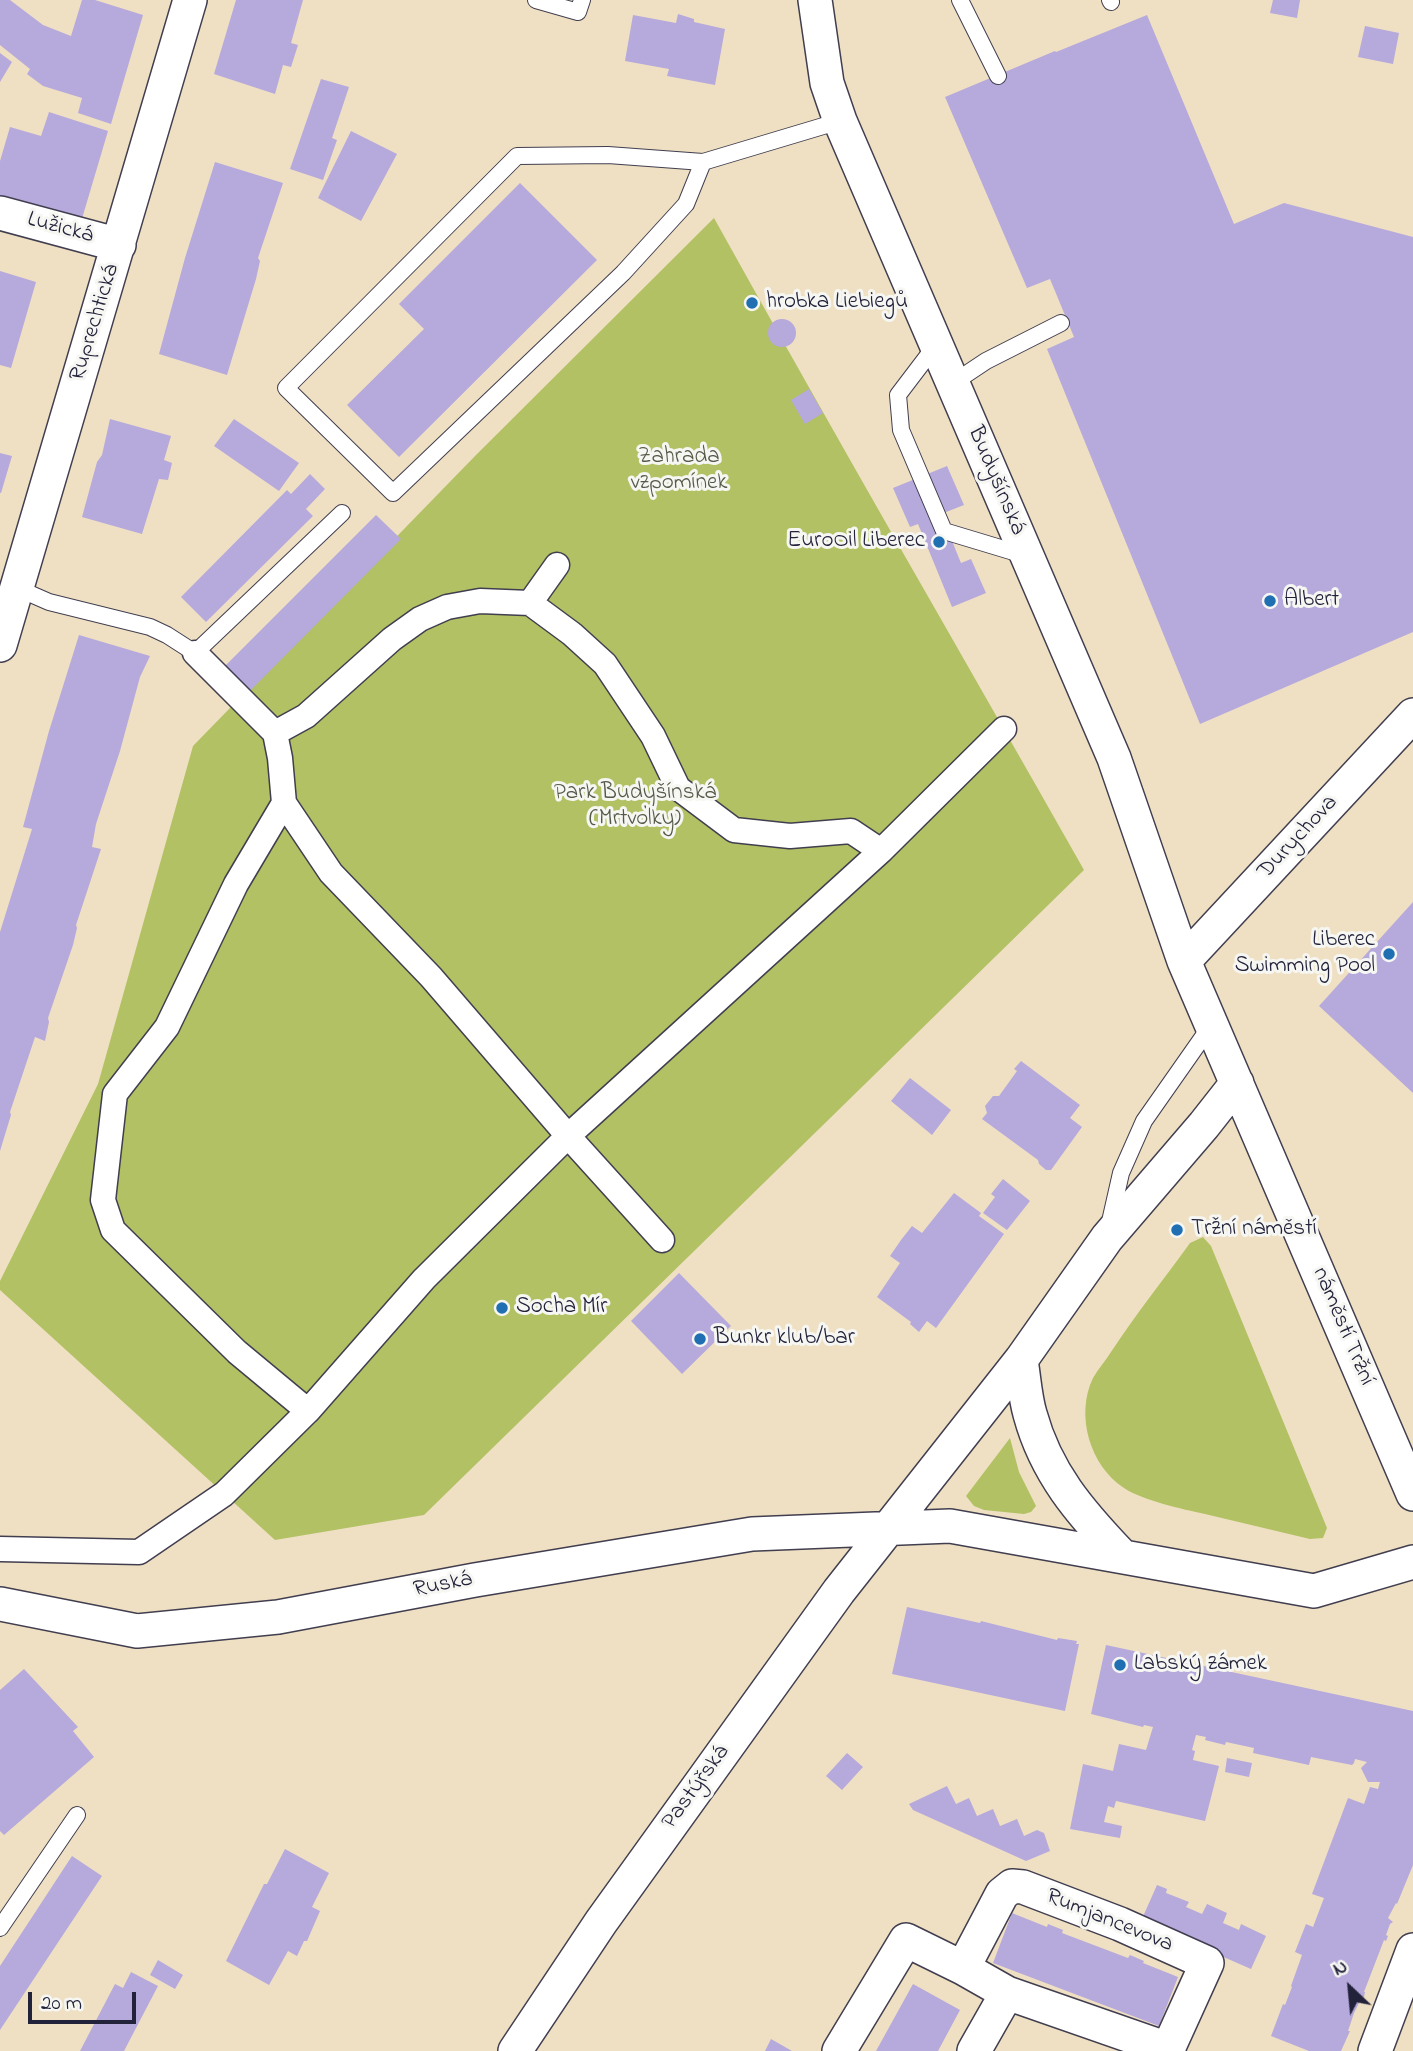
<!DOCTYPE html>
<meta charset="utf-8">
<style>
body{margin:0}
#map{position:relative;width:1413px;height:2051px;overflow:hidden;background:#efe0c3;font-family:"Indie Flower",sans-serif}
canvas{display:block}
.north{position:absolute;left:1315px;top:1953px;width:70px;height:70px;-webkit-text-stroke:5px #f6f6f2;paint-order:stroke;rotate:334deg;font-size:19px;font-weight:700;line-height:28px;text-align:center;color:#22223b}
.north::after{content:'';display:block;margin:auto;width:24px;height:32px;background:#22223b;clip-path:polygon(50% 0,100% 100%,50% 72%,0 100%)}
.scale{position:absolute;left:28px;top:1992px;width:108px;height:32px;box-sizing:border-box;border:4px solid #22223b;border-top:0;padding-left:9px;font-size:21px;line-height:24px;white-space:nowrap;color:#22223b;-webkit-text-stroke:5px #f6f6f2;paint-order:stroke}
</style>
<div id="map">
<canvas width="1413" height="2051"></canvas>
<div class="north">N</div>
<div class="scale">20 m</div>
</div>
<script>
const c = document.querySelector('canvas').getContext('2d');
c.lineJoin = 'round';
function fill(path, color) {
  c.fillStyle = color;
  c.fill(path, 'evenodd');
}
function trace(path, color, width, dash) {
  c.strokeStyle = color;
  c.lineWidth = width;
  c.lineCap = dash ? 'butt' : 'round';
  c.setLineDash(dash || []);
  c.stroke(path);
}
function drawText(font, color, halo, rows, align = 'center') {
  c.font = font + ' "Indie Flower",sans-serif';
  c.lineWidth = 6;
  c.setLineDash([]);
  c.textBaseline = 'middle';
  c.strokeStyle = halo;
  c.fillStyle = color;
  for (const [text, x, y, turn = 0] of rows) {
    c.save();
    c.translate(x, y);
    c.rotate((+turn || 0) * Math.PI / 180);
    c.textAlign = isNaN(turn) ? turn : align;
    if (halo) c.strokeText(text, 0, 0);
    c.fillText(text, 0, 0);
    c.restore();
  }
}
fill(new Path2D(`
 M714,218C835,436 961,653 1084,870L424,1515L275,1540L0,1290V1281L98,1084L193,746L476,455Z
 M1203,1237L1211,1246L1327,1528L1323,1538L1310,1539C1275,1531 1240,1522 1205,1514C1182,1509 1144,1501 1124,1488C1090,1466 1075,1415 1093,1378C1098,1369 1106,1360 1111,1352C1136,1314 1164,1279 1190,1243Z
 M1010,1438L1019,1472L1036,1506L1031,1512L1024,1514L984,1510L974,1506L966,1496Z`), '#b2c163');
fill(new Path2D(`
 M0,0H10L43,25L71,36L82,0H95L143,15L111,124L78,113L82,98L43,86L27,74L30,69L0,45Z
 M236,0H303L291,43L298,45L291,67L283,65L275,94L214,74Z
 M1273,0H1300L1297,18L1270,13Z
 M678,14L694,19V22L725,29L715,85L667,76L669,69L625,61L633,15L676,23Z
 M1147,15L1234,224L1284,203L1413,237V632L1200,724L1047,349L1074,337L1050,279L1027,288L945,97L1055,51L1056,52Z
 M1365,26L1399,33L1393,64L1358,57Z
 M0,53L12,62L0,82Z
 M321,79L349,87L332,138L337,140L323,180L290,169Z
 M49,112L108,131L81,222L0,197V161L10,127L41,136Z
 M351,131L397,154L361,221L318,198Z
 M215,162L283,183L258,258L260,261L256,279L227,375L159,354L185,258Z
 M520,183L597,260L399,457L347,405L424,329L399,304Z
 M0,271L36,282L11,368L0,365Z
 M768 333a14 14 0 1 1 28 0a14 14 0 1 1-28 0Z
 M809,389L823,413L805,424L791,400Z
 M110,419L171,436L164,460L172,463L168,480L159,479L142,534L82,517L97,462L102,455Z
 M234,419L299,463L279,491L214,446Z
 M0,453L12,456L1,493H0Z
 M947,466L964,505L941,514L961,563L971,559L986,593L952,607L918,524L910,527L893,488Z
 M310,474L325,489L306,509L313,516L206,622L181,597L287,490L291,494Z
 M376,515L401,539L248,693L223,668Z
 M79,635L150,656L140,677L120,751L96,824L92,847L101,849L76,925L77,928L73,945L48,1018L49,1022L45,1041L35,1037L10,1112L11,1115L0,1151V932L32,829L23,827L49,731Z
 M1413,902V1093L1319,1006Z
 M1021,1061L1080,1105L1070,1118L1082,1127L1051,1170H1046L1039,1164L1038,1160L982,1119L987,1113L985,1106L993,1096H999L1017,1071L1014,1069Z
 M910,1078L951,1110L932,1135L891,1101Z
 M1003,1179L1030,1201L1007,1230L983,1213L995,1197L991,1194Z
 M954,1193L981,1213L979,1216L1004,1234L936,1328L927,1321L919,1332L910,1324L911,1322L877,1297L900,1263L890,1256L901,1240L912,1226L922,1233Z
 M679,1273L731,1326L682,1374L631,1321Z
 M907,1607L980,1623L981,1621L1057,1640L1058,1638L1077,1641L1076,1644H1079L1065,1711L892,1674Z
 M1106,1645L1413,1711V1865L1397,1904L1396,1903L1388,1918L1393,1922L1390,1924L1386,1935L1388,1936L1386,1941L1384,1940L1364,1992H1365L1364,1997H1362L1354,2013L1348,2031H1350L1341,2051H1309L1271,2036L1283,2004L1285,2005L1292,1987L1291,1986L1302,1955L1295,1952L1306,1924L1313,1927L1324,1898L1312,1894L1348,1798L1364,1804L1370,1787L1378,1789L1380,1782H1368L1361,1768L1367,1762L1355,1759L1354,1763L1352,1765L1311,1757L1309,1765L1253,1753L1254,1748L1226,1742L1225,1745L1205,1740L1206,1737L1196,1735L1192,1750L1195,1751L1193,1760L1219,1766L1205,1821L1116,1801L1114,1808L1108,1806L1104,1822L1122,1826L1120,1838L1070,1829L1083,1764L1113,1771L1119,1744L1146,1750L1153,1727L1144,1725L1143,1727L1091,1714Z
 M24,1669L78,1727L73,1731L94,1757L4,1835L0,1831V1690Z
 M847,1753L863,1767L842,1790L826,1776Z
 M1227,1758L1252,1763L1249,1777L1225,1772Z
 M947,1786L956,1804L969,1798L977,1816L993,1809L1000,1826L1017,1819L1024,1836L1037,1830L1044,1833L1050,1851L1026,1861L913,1810L909,1804Z
 M285,1849L329,1873L312,1907L320,1911L307,1941H304L297,1956L288,1951L269,1985L226,1961L264,1884H267Z
 M72,1856L102,1876L0,2030V1966Z
 M1157,1885L1167,1889L1166,1893L1189,1902L1186,1907L1202,1914L1207,1904L1227,1913L1223,1923L1239,1930L1241,1924L1266,1936L1251,1969L1141,1921Z
 M1012,1913L1047,1927L1048,1924L1063,1930L1062,1933L1128,1958L1130,1955L1144,1961L1143,1963L1178,1977L1159,2026L993,1963Z
 M158,1960L183,1975L175,1989L150,1975Z
 M131,1972L158,1986L124,2051H80L115,1984L123,1988Z
 M913,1984L960,2010L938,2051H876Z
 M771,2039L792,2051H765Z`), '#b6a9dc');
const service = new Path2D(`
 M536,0L578,12L582,0
 M960,0L998,76
 M1110,0L1111,2
 M703,162L686,204L623,273L393,493L286,388L517,156L608,155L703,162L840,121
 M936,345L898,395L901,430L944,531L1027,556
 M953,383L986,361L1061,323
 M17,588L49,602L150,627L167,635L195,653L342,513
 M1109,1226L1121,1173L1144,1121L1212,1024
 M0,1928L77,1815`);
const pedestrian = new Path2D(`
 M530,603L557,565
 M195,653L275,733L280,758L284,803L331,873L431,977L568,1136L662,1240
 M275,733L306,716L392,639L420,619L447,607L480,601L530,603L572,634L605,664L653,736L678,788L734,830L790,836L851,831L881,851
 M284,803L236,884L167,1027L115,1094L103,1200L113,1230L237,1352L308,1411
 M0,1549L139,1552L224,1494L308,1411L424,1279L568,1136L881,851L1004,729`);
const minor = new Path2D(`
 M815,0L827,83L840,121L1114,758L1184,961L1413,1494
 M0,213L119,245
 M0,645L190,0
 M1184,961L1413,715
 M1021,1360C1024,1378 1025,1397 1030,1414C1046,1473 1080,1512 1121,1555
 M0,1604L137,1631L278,1617L475,1580L752,1534L950,1526L1314,1591L1413,1562
 M1007,1993L963,1968L1002,1894L1012,1886L1023,1887L1120,1924L1207,1963L1168,2049
 M515,2051L601,1922L839,1591L1021,1360L1107,1238L1204,1125L1237,1083
 M839,2051L906,1940L963,1968
 M974,2051L1007,1993L1168,2049L1169,2051
 M1375,2051L1413,1950`);
trace(service, '#413e4f', 18);
trace(pedestrian, '#413e4f', 27);
trace(minor, '#413e4f', 36);
trace(service, '#fff', 16);
trace(pedestrian, '#fff', 24);
trace(minor, '#fff', 33);
for (const [x, y, r, color] of [
 [752,303,7,"#1f6fb2"],
 [939,542,7,"#1f6fb2"],
 [1270,601,7,"#1f6fb2"],
 [1389,954,7,"#1f6fb2"],
 [1177,1230,7,"#1f6fb2"],
 [502,1308,7,"#1f6fb2"],
 [700,1339,7,"#1f6fb2"],
 [1120,1665,7,"#1f6fb2"]
]) {
  const dot = new Path2D();
  dot.arc(x, y, r, 0, 2 * Math.PI);
  c.fillStyle = color;
  c.fill(dot);
  trace(dot, '#f6f6f2', 2.5);
}
drawText('23px', '#22223b', '#f6f6f2', [
 ["Lužická",60,229,15],
 ["Ruprechtická",96,323,-73],
 ["Budyšínská",995,481,67],
 ["Durychova",1299,838,-47],
 ["náměstí Tržní",1342,1327,67],
 ["Ruská",443,1586,-11],
 ["Pastýřská",697,1788,-54],
 ["Rumjancevova",1109,1922,22]
]);
drawText('23px', '#22223b', '#f6f6f2', [
 ["hrobka Liebiegů",766,303],
 ["EuroOil Liberec",925,542,"right"],
 ["Albert",1284,601],
 ["Liberec",1375,941,"right"],
 ["Swimming Pool",1375,967,"right"],
 ["Tržní náměstí",1191,1230],
 ["Socha Mír",516,1308],
 ["Bunkr klub/bar",714,1339],
 ["Labský zámek",1134,1665]
], 'left');
drawText('23px', '#545a49', '#f6f6f2', [
 ["Zahrada",679,458],
 ["vzpomínek",679,484],
 ["Park Budyšínská",635,794],
 ["(Mrtvolky)",635,820]
]);
</script>
